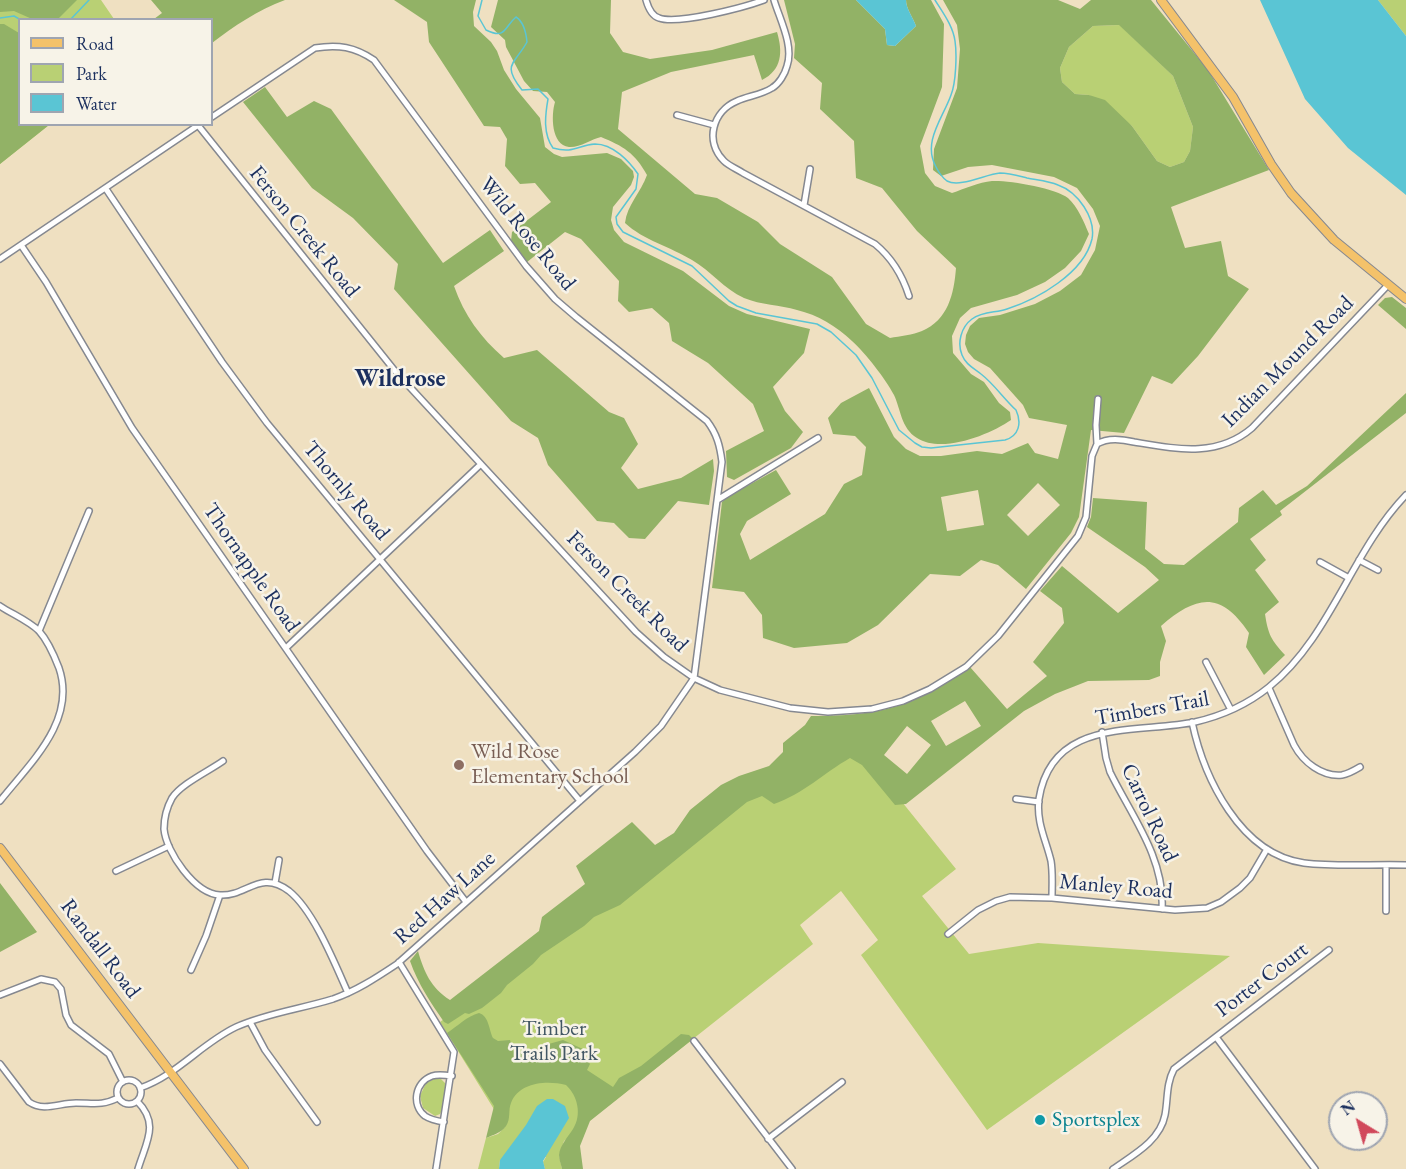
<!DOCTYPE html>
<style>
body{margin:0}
#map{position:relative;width:1406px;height:1169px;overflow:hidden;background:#efe0c1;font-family:"EB Garamond",serif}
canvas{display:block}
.legend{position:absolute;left:18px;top:18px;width:195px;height:108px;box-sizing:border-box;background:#f7f3e8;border:2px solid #9fa5b1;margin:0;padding:8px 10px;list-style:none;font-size:18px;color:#1b2f5e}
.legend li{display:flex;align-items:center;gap:12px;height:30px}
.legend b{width:30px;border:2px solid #9fa5b1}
.north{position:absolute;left:1328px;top:1091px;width:60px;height:60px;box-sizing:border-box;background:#f7f3e8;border:2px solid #9fa5b1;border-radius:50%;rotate:323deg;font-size:16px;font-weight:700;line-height:24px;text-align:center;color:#1b2f5e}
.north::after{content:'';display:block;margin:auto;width:21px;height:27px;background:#d1495b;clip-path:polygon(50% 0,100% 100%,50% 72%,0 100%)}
</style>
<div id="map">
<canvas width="1406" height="1169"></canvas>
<ul class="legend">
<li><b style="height:8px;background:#f4c26a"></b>Road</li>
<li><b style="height:16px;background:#b9d074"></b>Park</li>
<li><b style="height:16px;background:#5ac5d4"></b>Water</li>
</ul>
<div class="north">N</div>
</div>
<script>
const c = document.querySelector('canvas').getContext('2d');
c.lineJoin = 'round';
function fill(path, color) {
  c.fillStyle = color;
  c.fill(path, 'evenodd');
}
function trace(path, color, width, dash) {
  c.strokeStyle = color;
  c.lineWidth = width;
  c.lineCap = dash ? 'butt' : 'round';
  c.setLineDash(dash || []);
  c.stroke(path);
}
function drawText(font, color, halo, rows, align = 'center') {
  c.font = font + ' "EB Garamond",serif';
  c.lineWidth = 5;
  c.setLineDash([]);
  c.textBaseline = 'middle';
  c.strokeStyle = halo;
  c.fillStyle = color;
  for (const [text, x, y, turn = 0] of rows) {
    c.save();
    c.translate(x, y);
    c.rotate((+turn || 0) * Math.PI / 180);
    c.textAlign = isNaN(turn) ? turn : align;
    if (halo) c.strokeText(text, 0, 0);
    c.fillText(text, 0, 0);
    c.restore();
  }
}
fill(new Path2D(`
 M0,0H101L114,19L20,20V124L49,125L0,164Z
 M1378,0H1406V36Z
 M1120,25L1173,76L1193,127L1190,151L1184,162L1170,167L1157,161L1132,126L1089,95L1075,94L1062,82L1060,68L1069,47L1093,26Z
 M832,715L956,869L922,896L969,954L1038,943L1230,956L987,1130L861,955L878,940L841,891L800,925L813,944L564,1141L559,1156L562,1169H545L543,1162L546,1157L500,1160L499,1169H478L486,1138L498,1134L505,1127L440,1022L777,762Z
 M436,1078L441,1079L446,1084L442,1110L440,1114L435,1116L423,1108L420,1096L426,1083Z`), '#b9d074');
fill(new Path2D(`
 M0,0H77L57,20L32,19L14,11L0,12Z
 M151,0H285C258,10 234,26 212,43V20L154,19L162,13Z
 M394,0H476L473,12L474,26L491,42L497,51L504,70L516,89L540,118L545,147L554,154L562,157L607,153L621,159L633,171L634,177L631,185L613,207L611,220L614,230L624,242L683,271L729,306L747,314L810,329L804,353L773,387L785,411L803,432L791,448L734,480L727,477L726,451L764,431L753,404L708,363L672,341L669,323L652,308L629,312L618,301L619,281L581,239L565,232L527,262L511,241L512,232L551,202L535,183L520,184L505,166L507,139L500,127L484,126L429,42L427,22Z
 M498,0H611L610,33L623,52L650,59L712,50L777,32C783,52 782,70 762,80L754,55L671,72L622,92L618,129L695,194L717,198L758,222L780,244L832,277L866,324L890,338C900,336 913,335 922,331C948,320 954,294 956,268L917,231L882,188L856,178L854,141L820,109L822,83L794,58L795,44L784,0H856L885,29L887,45L895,46L916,26C913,17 906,9 906,0H931L944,24L942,87L920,146L925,173L935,186L952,193C964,189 979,182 992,181C1008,180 1056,188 1068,198C1078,207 1084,222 1089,234L1081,251L1065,268L1045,282L1017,295L971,308L960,318L952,336L953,353L971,374L984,382L999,403L1010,412L1011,420C989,435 942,454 917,438C901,428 901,410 894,395C885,378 866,354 852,341C836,326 818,315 797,310C780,305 761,305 744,298C724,289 711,271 692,260C671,247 643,240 625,223C627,205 641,192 647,175C635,153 623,146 601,137C592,139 579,148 569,147C551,145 551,115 555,102L547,92L533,91L524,81L506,47L505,40L491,27Z
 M943,0H1058L1080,9L1091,0H1151L1208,70L1269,170L1171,207L1185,248L1221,241L1228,276L1249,289L1198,356L1172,384L1152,376L1124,433L1091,430L1079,517L1071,533L1026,589L998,565L981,560L960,576L930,574L878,625L847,643L794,648L763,638L762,615L744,592L712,588L722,502L727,497L776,470L791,494L747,521L740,534L750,560L825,514L844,484L862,475L866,447L855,436L833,434L828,418L841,403L869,388L894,437L906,449L920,456H941L977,451L1002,454L1028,443L1035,453L1058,459L1067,425L1029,418L1023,405L990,368L974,359L968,352L965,344L966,335L970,326L979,318L1000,315L1035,304L1060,291L1081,275L1095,250L1100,226L1093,209L1077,188L1054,177L992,165L968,167L941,176L933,170L934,149L957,88L960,49L957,25ZM1119,25L1173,76L1193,127L1190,151L1184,162L1170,167L1157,161L1132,126L1105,100L1089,95L1075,94L1062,82L1060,68L1069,47L1093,26ZM1038,483L1060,505L1028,536L1007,515ZM978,490L984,525L947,531L941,497Z
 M0,24H4L19,33L20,124L49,125L0,164Z
 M265,87L287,117L314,101L331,109L443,263L490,230L504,251L454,286C464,315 481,338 504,358L537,350L609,412L624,418L638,444L621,468L638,489L681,478L713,459L714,471L709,505L678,501L645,539L629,538L614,523L597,521L548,465L538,438L511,421L394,289L398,264L353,218L312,188L243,102Z
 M1392,297L1406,308V329L1378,305L1385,298Z
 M1406,393V413L1280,511L1282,515L1250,539L1266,560L1255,570L1279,602L1265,614C1268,634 1271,640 1285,655L1264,675L1246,647L1249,633C1220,590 1196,596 1161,626L1166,641L1160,662V676L1149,680L1088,681L1055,694L1024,711L906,804L895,805L862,765L850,758C824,773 803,794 774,804L762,796L747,802L620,905L594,917L584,926L541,955L533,964L507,985L501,993L482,1008L469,1014L465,1013L448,1024L444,1022C431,1003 418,984 410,961L418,951C424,972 431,988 450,1000L539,931L542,917L585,884L576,866L632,822L655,845L674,833L690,810L721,785L739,776L769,766L783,752V743L805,725L811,716C879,716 915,707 970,667L1007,709L1047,676L1033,662L1064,623L1062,608L1040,591L1062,566L1118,613L1159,580L1145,567L1087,527L1091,517L1093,498L1147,502L1145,549L1164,564L1184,565L1238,522L1239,508L1263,490L1276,505L1307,486ZM965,701L981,726L946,746L931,721ZM907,726L931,745L907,774L884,755Z
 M0,883L37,932L0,952Z
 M479,1013C489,1016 489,1030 493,1038L498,1041L510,1040L515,1055L531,1050L536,1056L545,1045L563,1040L585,1050V1058L590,1064L587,1070L613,1087L619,1078L641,1066L681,1034L689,1035L693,1039L590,1121L580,1146L583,1169H562C561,1164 559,1160 559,1155C560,1145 568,1137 573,1129C582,1115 578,1096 566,1085C547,1080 519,1082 511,1103C508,1110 511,1119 506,1126C501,1133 493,1135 486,1138L494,1106L447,1033C458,1026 467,1016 479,1013Z`), '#92b266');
fill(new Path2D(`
 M856,0H906C906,9 913,17 916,26L895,46L887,45L885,29Z
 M1260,0H1378L1406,36V195L1348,148L1305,99Z
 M547,1099H553L565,1106L569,1118L543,1161L545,1169H499L500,1160L526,1125L537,1106Z`), '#5ac5d4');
trace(new Path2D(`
 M482,0L478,16L486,30C506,40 504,27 516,17C524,22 526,32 527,42C515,64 501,64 522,90L538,89L548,99C545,116 543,134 553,148C574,154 578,145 595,144C613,144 629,161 638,174L636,189L616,217L617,224L623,232L692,266L729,301L737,306L756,313L817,324L831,332L856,355L872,378L899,430L915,443L922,447L931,448L1005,440C1019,436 1022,423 1016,410C1004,399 994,384 981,374C974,368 966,365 962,355C957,343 961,327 972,319C983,311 996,313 1007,309C1038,299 1084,273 1092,239C1096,218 1078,192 1058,185C1049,181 1037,180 1027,178C1019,176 1009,173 1000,173C986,174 960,188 947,181C943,178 938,171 936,167C922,142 943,118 951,95C956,83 957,54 955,41C953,26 943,13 935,0
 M0,18L14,16L21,20
 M70,20L89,0`), '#5ac5d4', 1.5);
const minor = new Path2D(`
 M646,0C648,7 652,16 659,18C678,25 745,7 764,0
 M774,0C780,20 794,46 787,66C785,74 779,84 772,88C761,95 748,96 737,101C713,111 704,141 724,161C729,166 737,169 743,173L875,244C892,258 902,274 909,296
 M677,115L714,125
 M197,124L395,371L636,632L664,657L694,678L720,690L790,708L828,712L872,709L903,701L930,689L966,667L998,636L1078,536L1086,517L1092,456L1097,444L1096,425L1098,399
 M106,189L222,362L267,423L580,801
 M804,205L810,169
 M21,245L46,282L132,428L427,851L466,902
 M0,259L200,124
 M1097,444C1108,437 1122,439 1134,442C1176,449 1217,458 1252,428L1388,285
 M719,499L818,438
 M1359,560L1378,570
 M1320,562L1349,578
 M0,606C12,614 29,621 39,631C48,641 54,655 59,668C77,721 30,763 0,801
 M39,631L89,511
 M287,647L481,464
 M1206,662L1231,710
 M1269,688L1294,745C1303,762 1322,777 1342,775C1348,774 1355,770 1360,767
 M1192,722C1204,778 1240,854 1304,863C1337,867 1372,864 1406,865
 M1102,732L1106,758L1110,772C1131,815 1165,858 1162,909
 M223,761C209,771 181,784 172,798C167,807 164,819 164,829C166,852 195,894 220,895C246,897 260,869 289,891C314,911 335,964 348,993
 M1016,799L1039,802
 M1386,865V911
 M116,871L169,846
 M275,883L279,860
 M1052,898C1052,886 1053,873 1051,861C1046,840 1036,822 1039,799C1052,717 1137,734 1195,722C1221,716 1248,704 1269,687C1331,637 1351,552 1406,495
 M948,934L978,910L996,901L1010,897L1052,898L1175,910L1207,908L1221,902L1240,888L1250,878L1267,849
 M399,962L454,1052L436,1169
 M191,970L206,936L220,895
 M0,995L41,979L55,982L61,989L66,1015L71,1025L109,1054L123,1082
 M250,1022L265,1050L317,1122
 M1216,1037L1315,1169
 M694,1041L792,1169
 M0,1064L29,1102C44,1112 59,1103 76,1103C94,1103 101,1106 118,1098
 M117 1092a12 12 0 1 1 24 0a12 12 0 1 1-24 0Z
 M140,1088C176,1076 202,1043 236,1027C267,1013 301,1009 333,999C356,991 376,978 397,964L635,752L661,726L694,678L722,462C720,446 717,434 707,421L576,317L555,299L526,266L374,60C355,47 338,44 315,48L212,117
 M137,1101C160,1124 146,1142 138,1169
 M444,1122C437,1121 431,1120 425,1116C411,1105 415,1082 432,1076C438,1074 445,1075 452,1076
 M768,1139L842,1082
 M1113,1169C1133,1155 1160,1141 1165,1115C1168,1099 1166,1084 1174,1069L1329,950`);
const primary = new Path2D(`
 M1161,0L1233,97L1271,164L1291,193L1334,240L1406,299
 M0,848L244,1169`);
trace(minor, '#858890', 8);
trace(primary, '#858890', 10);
trace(minor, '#fff', 5);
trace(primary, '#f4c26a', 8);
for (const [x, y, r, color] of [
 [459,765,6,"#8d6e63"],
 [1040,1120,6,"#0f9aa8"]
]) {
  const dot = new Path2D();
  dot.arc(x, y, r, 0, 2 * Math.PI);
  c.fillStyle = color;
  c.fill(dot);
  trace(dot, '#f7f3e8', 2);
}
drawText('22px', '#1b2f5e', '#f7f3e8', [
 ["Ferson Creek Road",304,232,51],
 ["Wild Rose Road",527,234,51],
 ["Indian Mound Road",1288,362,-45],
 ["Thornly Road",346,491,50],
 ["Thornapple Road",251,568,55],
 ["Ferson Creek Road",627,592,45],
 ["Timbers Trail",1152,709,-10],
 ["Carrol Road",1149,813,65],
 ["Manley Road",1116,887,5],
 ["Red Haw Lane",445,898,-42],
 ["Randall Road",100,949,53],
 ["Porter Court",1262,980,-37]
]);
drawText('22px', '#785e54', '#f7f3e8', [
 ["Wild Rose",471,752],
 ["Elementary School",471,777]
], 'left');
drawText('22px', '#425764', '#f7f3e8', [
 ["Timber",554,1029],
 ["Trails Park",554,1054]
]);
drawText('22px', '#0d838f', '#f7f3e8', [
 ["Sportsplex",1052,1120]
], 'left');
drawText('bold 24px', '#1b2f5e', '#f7f3e8', [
 ["Wildrose",400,379]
]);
</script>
